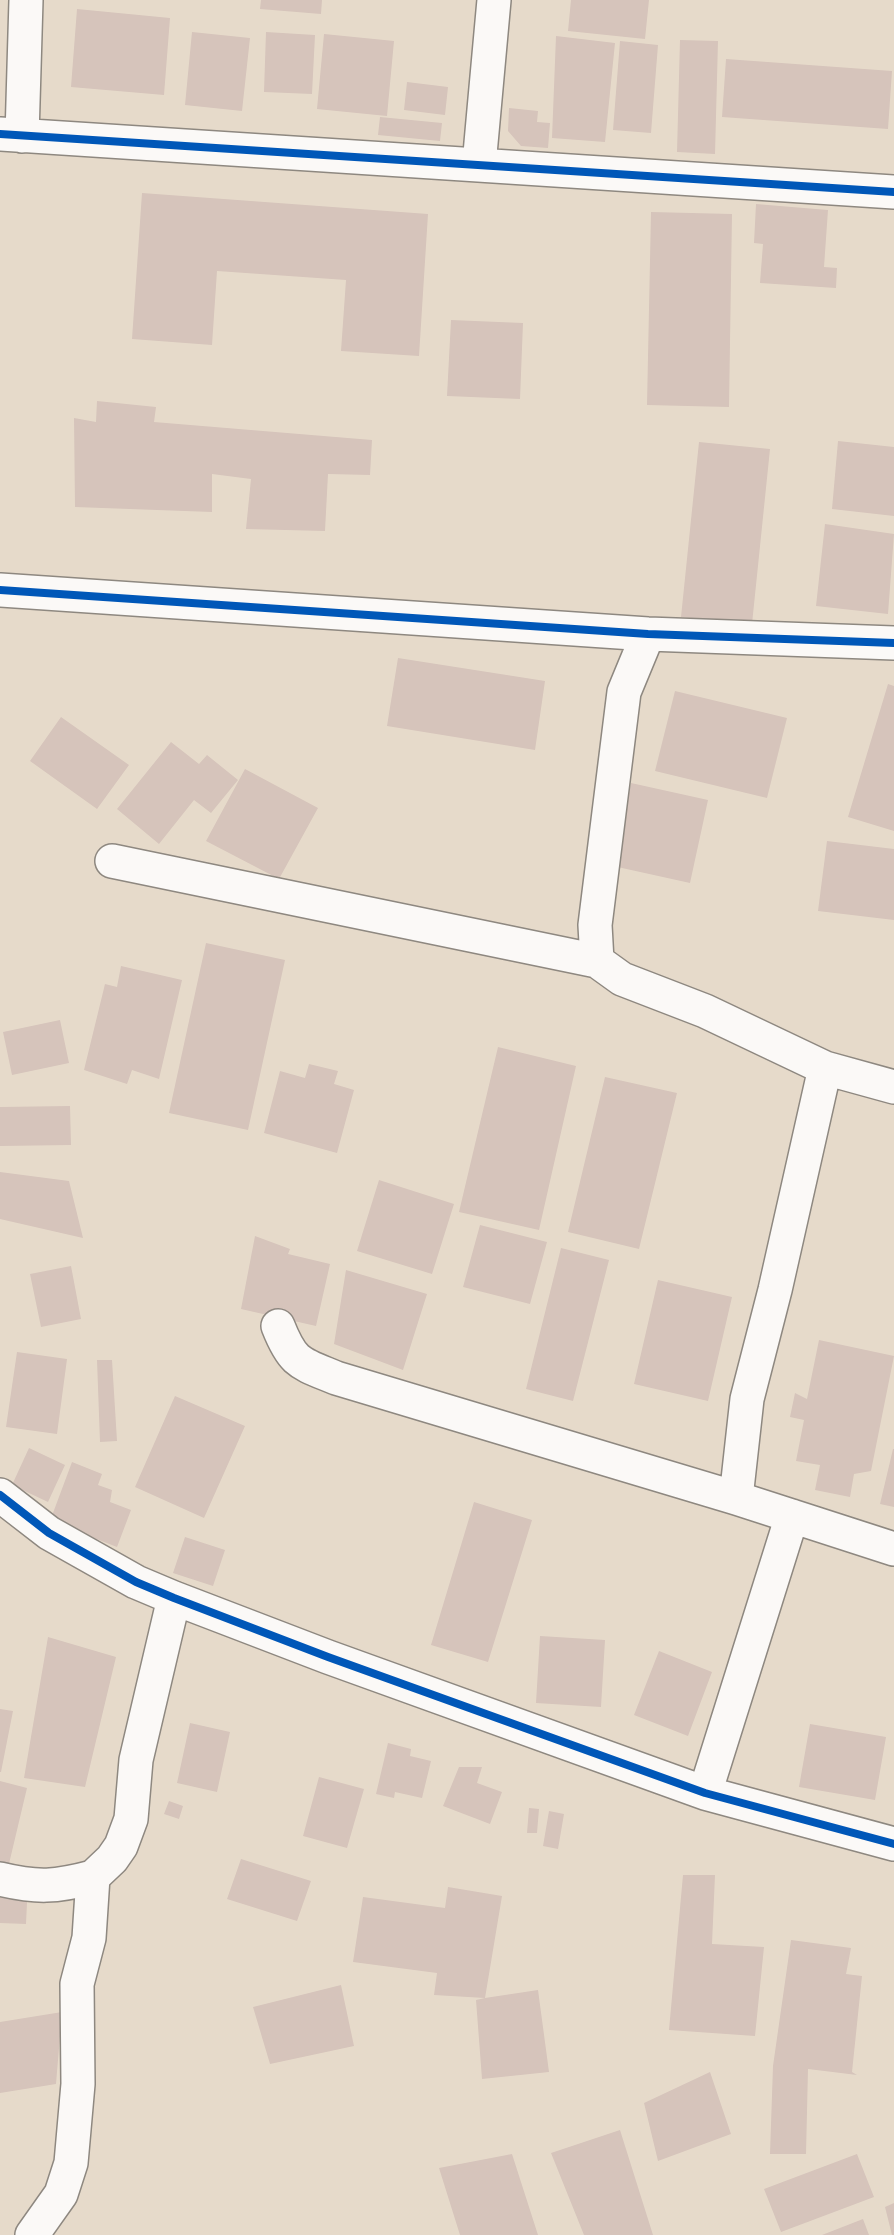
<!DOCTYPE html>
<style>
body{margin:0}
canvas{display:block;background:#e6daca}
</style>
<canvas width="894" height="2235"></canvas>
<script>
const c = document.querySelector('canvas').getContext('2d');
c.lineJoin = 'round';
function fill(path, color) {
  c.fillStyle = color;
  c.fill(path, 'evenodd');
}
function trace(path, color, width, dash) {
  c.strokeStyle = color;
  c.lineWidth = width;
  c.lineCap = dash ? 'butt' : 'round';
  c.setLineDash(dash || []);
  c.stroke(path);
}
fill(new Path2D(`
 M261,0H322L321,14L260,9Z
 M571,0H649L645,39L568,31Z
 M77,9L170,18L164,95L71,87Z
 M192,32L250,38L242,111L185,105Z
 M266,32L315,35L312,94L264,92Z
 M324,34L394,41L387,116L317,109Z
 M556,36L615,43L605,142L552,138Z
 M680,40L718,41L715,154L677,152Z
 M620,41L658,45L651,133L613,130Z
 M726,59L892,71L888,129L722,117Z
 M407,82L448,87L445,115L404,110Z
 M509,108L538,111L537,122L550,123L548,148L521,146L508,131Z
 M380,117L442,123L440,141L378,135Z
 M142,193L428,214L419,356L341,351L346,280L217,271L212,345L132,339Z
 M756,204L828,210L824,267L837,268L836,288L760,283L763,244L754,243Z
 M651,212L732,214L729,407L647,405Z
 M451,320L523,323L520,399L447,396Z
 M97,401L156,407L154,422L372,440L370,475L328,474L325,531L246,529L251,479L212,474V512L75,507L74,418L96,422Z
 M838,441L894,447V516L832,509Z
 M699,442L770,449L752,624L681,617Z
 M825,524L894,534L888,614L816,606Z
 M398,658L545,681L535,750L387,726Z
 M888,684L894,686V831L848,817Z
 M675,691L787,718L767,798L655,771Z
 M61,717L129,765L97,809L30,761Z
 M171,742L199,764L207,755L238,780L211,813L194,800L159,844L117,809Z
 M245,769L318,808L279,879L206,841Z
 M631,783L708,800L690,883L613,866Z
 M827,841L894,849V920L818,911Z
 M206,943L285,960L248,1130L169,1113Z
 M121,966L182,980L159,1079L132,1070L127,1084L84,1070L105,984L117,987Z
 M60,1020L69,1063L12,1075L3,1032Z
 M498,1047L576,1066L539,1230L459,1212Z
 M309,1064L338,1071L334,1084L354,1090L337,1153L264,1133L280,1071L305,1078Z
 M605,1077L677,1093L639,1249L568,1232Z
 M70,1106L71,1145L0,1146V1107Z
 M0,1172L69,1181L83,1238L0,1219Z
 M379,1180L454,1204L432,1274L357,1251Z
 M480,1225L547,1242L530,1304L463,1287Z
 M255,1236L290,1249L288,1254L330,1264L316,1326L241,1309Z
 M561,1248L609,1260L573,1401L526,1389Z
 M71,1266L81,1319L41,1327L30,1274Z
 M346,1270L427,1294L403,1370L334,1344Z
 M658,1280L732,1297L708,1401L634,1384Z
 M819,1340L894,1356L871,1471L854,1474L850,1497L815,1490L820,1465L796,1461L804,1420L790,1417L795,1393L807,1399Z
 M17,1352L67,1359L57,1434L6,1427Z
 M97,1360H112L117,1441L100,1442Z
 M175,1396L245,1426L204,1518L135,1487Z
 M29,1448L65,1465L48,1502L12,1485Z
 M893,1449H894V1507L880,1504Z
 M72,1462L102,1474L98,1485L112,1490L110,1502L131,1510L117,1547L50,1521Z
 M474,1502L532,1520L488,1662L431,1645Z
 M185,1537L225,1550L213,1586L173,1573Z
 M540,1636L605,1640L601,1707L536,1703Z
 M48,1637L116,1657L85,1787L24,1778Z
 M659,1651L712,1672L688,1736L634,1715Z
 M0,1709L13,1711L1,1772H0Z
 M190,1723L230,1732L217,1792L177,1783Z
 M810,1724L886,1737L875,1800L799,1787Z
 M388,1743L411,1749L410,1756L431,1761L422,1798L395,1792L394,1798L376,1794Z
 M459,1767H482L477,1783L502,1792L490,1824L443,1806Z
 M319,1777L364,1789L347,1848L303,1836Z
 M0,1781L27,1788L8,1868L0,1866Z
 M169,1801L183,1806L179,1819L164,1814Z
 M529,1808L539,1809L537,1833H527Z
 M549,1811L564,1814L558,1849L543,1846Z
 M241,1859L311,1881L297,1921L227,1899Z
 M683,1875H715L712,1944L764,1947L755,2036L669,2030Z
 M0,1879L28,1881L26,1924L0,1923Z
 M448,1887L502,1896L485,1998L538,1990L549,2072L482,2079L476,2000L485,1998L434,1995L437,1973L353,1962L363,1897L445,1908Z
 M791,1940L851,1948L846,1974L862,1976L852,2072L857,2075L808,2069L806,2154H770L773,2066Z
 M341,1985L354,2046L270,2064L253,2007Z
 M62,2012L56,2084L0,2093V2022Z
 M710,2072L731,2134L658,2161L644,2103Z
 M620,2130L653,2235H584L551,2153Z
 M512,2154L538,2235H460L439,2168Z
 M857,2154L874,2197L781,2232L764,2189Z
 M894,2203V2235H892L885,2207Z
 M863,2219L869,2235H822Z`), '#d6c4bb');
const street = new Path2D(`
 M0,134L894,192
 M22,136L26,0
 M479,165L494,0
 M0,590L648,634L894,643
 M112,861L597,961L622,979L705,1011L825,1068L894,1087
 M597,961L595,925L624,692L648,634
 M278,1326C293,1364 300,1363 336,1378L736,1498L894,1549
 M0,1495L49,1533L136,1582L174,1598L328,1657L705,1793L894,1844
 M736,1498L747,1399L775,1290L825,1068
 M705,1793L792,1516
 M0,1879C37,1888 56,1887 93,1877
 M32,2235L61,2194L71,2163L78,2084L77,1984L89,1938L93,1877L112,1859L121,1846L131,1819L136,1760L174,1598`);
trace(street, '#8e8880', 36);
trace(street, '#fbf9f7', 33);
trace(new Path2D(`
 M0,134L894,192
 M0,590L648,634L894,643
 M0,1495L49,1533L136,1582L174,1598L328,1657L705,1793L894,1844`), '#0057b8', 8);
</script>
